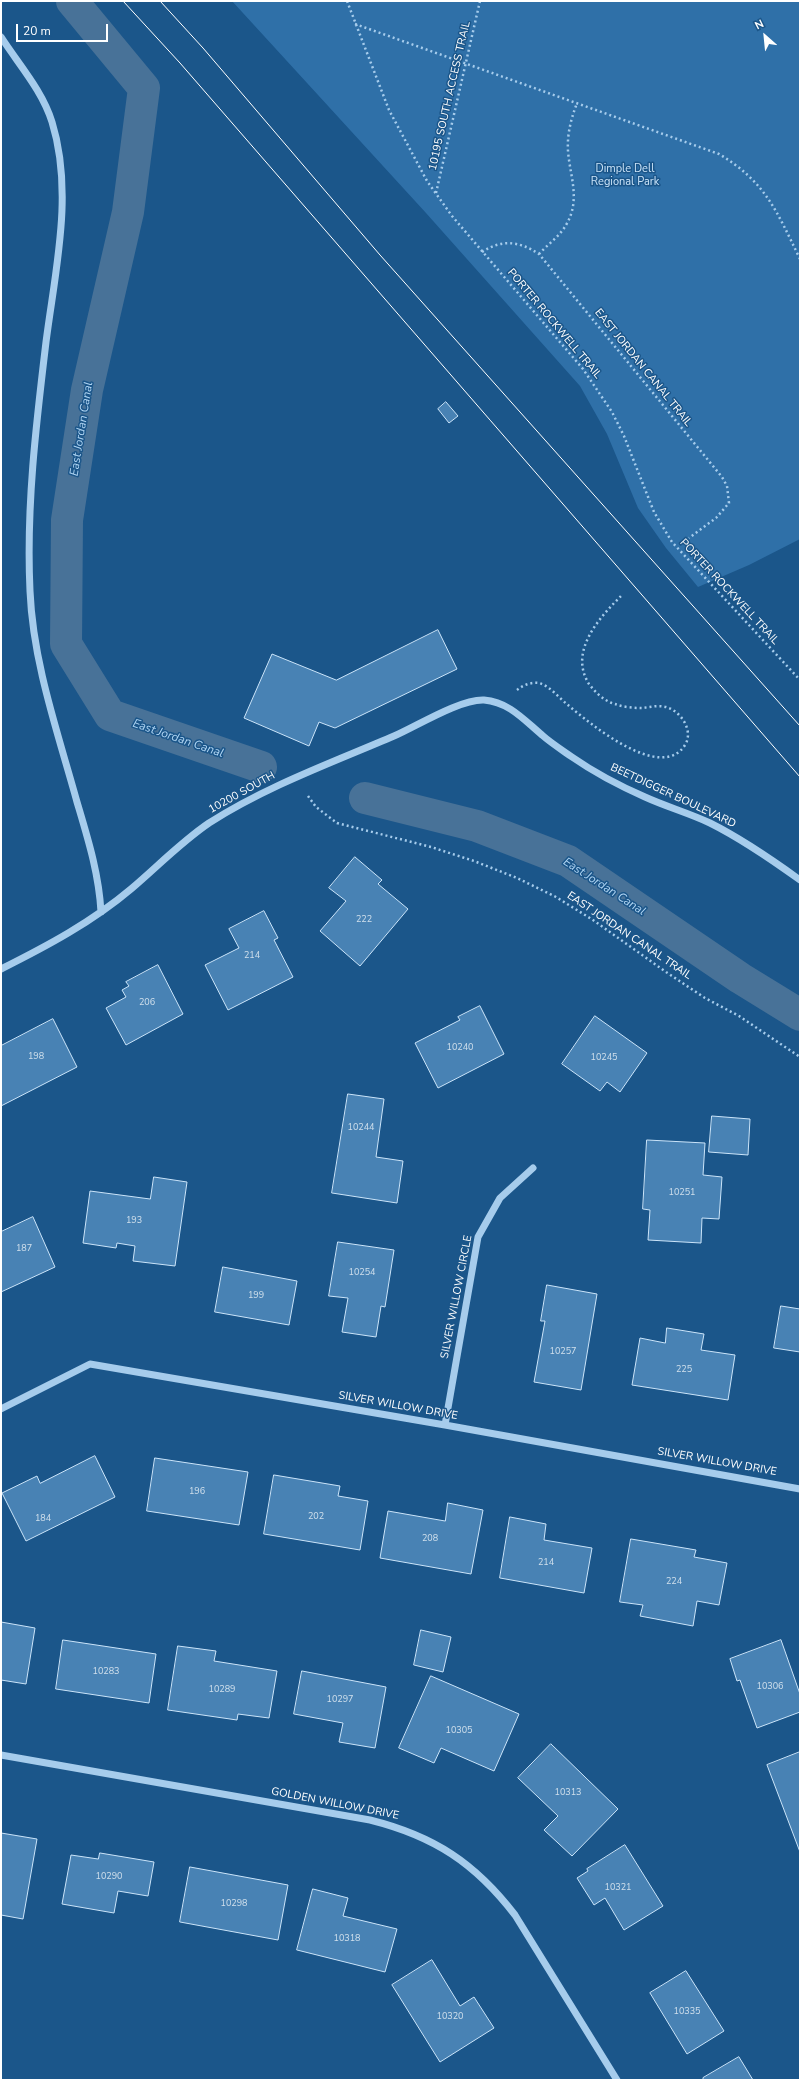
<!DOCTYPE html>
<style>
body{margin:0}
#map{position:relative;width:801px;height:2081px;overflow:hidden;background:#1b568a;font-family:"Nunito Sans",sans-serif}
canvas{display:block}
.frame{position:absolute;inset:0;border:2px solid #fff;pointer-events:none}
.north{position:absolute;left:745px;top:16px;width:40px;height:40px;-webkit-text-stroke:3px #1b568a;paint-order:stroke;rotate:333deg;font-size:11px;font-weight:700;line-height:16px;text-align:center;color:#fff}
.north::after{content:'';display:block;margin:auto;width:14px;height:18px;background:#fff;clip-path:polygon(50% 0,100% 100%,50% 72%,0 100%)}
.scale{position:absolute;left:16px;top:24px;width:92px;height:18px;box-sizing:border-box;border:2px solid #fff;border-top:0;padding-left:5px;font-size:12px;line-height:14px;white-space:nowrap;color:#fff;-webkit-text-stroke:3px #1b568a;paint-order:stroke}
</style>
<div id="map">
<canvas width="801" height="2081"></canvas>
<div class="frame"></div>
<div class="north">N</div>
<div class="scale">20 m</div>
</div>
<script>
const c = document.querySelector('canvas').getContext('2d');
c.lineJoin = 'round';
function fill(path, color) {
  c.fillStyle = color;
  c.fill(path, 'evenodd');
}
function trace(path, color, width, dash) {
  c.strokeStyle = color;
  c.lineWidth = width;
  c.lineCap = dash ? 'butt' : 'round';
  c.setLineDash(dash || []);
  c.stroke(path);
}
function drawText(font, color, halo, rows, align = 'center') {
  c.font = font + ' "Nunito Sans",sans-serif';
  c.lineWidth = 3;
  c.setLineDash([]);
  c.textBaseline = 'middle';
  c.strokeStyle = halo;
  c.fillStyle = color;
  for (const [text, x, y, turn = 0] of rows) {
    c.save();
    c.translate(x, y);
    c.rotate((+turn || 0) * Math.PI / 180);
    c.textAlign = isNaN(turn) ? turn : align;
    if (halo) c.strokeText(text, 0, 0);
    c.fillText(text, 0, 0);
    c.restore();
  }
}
fill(new Path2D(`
 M232,1H800V539L749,565L698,587L666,548L638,508L607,434L580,386L426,213Z`), '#2f70a8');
trace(new Path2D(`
 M72,1L144,88L128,212L87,390L67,520L66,644L110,715L261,767
 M365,798L477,826L568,861L740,978L800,1015`), '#487298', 32);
const building = new Path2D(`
 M446,402L458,416L449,423L438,409Z
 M438,630L457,669L335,728L319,722L309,746L244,718L272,654L336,680Z
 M355,857L382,880L378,884L408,909L360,966L320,931L346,901L329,888Z
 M264,911L278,938L274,940L293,977L228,1010L205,965L239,948L229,929Z
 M158,965L183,1014L126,1045L106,1008L126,997L122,990L129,986L126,982Z
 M480,1006L504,1054L438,1088L415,1043L460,1020L458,1017Z
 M595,1016L647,1053L620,1092L607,1082L600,1091L562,1064Z
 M53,1019L77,1067L1,1106V1046Z
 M348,1094L384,1099L376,1157L403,1161L397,1203L332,1193Z
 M712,1116L750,1119L748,1155L709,1152Z
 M647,1140L705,1143L703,1175L722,1177L719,1219L702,1218L701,1243L648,1240L650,1210L643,1209Z
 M154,1177L187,1182L175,1266L133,1261L135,1246L117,1243L116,1248L83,1243L90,1191L150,1199Z
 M33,1217L55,1267L1,1292V1232Z
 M338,1242L394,1250L385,1307L381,1306L376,1337L342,1332L348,1298L329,1296Z
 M223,1267L297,1281L289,1325L215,1312Z
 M547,1285L597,1294L581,1390L534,1382L545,1321H541Z
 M781,1306L800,1309V1352L774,1348Z
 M667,1328L704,1334L701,1350L735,1355L728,1400L632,1385L640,1338L665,1343Z
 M95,1456L115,1497L26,1541L2,1493L37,1476L40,1483Z
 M155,1458L248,1472L239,1525L147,1511Z
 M274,1475L340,1486L338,1496L368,1501L360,1550L264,1534Z
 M448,1503L483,1510L471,1574L380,1558L388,1511L445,1521Z
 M510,1517L546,1524L544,1540L592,1548L584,1593L500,1578Z
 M631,1539L696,1550L694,1557L727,1563L719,1605L697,1601L693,1626L640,1616L643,1605L620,1602Z
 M1,1622L35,1628L26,1684L1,1680Z
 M421,1630L451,1637L443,1672L414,1665Z
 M63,1640L156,1654L149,1703L56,1689Z
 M781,1640L800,1694V1712L757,1728L740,1680L737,1681L730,1659Z
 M178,1646L216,1651L214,1661L277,1671L269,1718L238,1714L237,1720L168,1710Z
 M302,1671L386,1687L375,1748L339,1742L343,1723L294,1714Z
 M431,1676L519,1714L494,1771L441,1748L434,1763L399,1748Z
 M551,1744L618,1809L572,1856L544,1830L558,1816L518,1778Z
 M800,1752V1852L767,1765Z
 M1,1833L37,1839L23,1919L1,1915Z
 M625,1845L663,1906L624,1930L605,1898L594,1905L577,1878L588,1871L587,1869Z
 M100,1853L154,1862L148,1896L118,1891L114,1913L62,1904L71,1855L98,1859Z
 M190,1867L288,1885L278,1940L180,1922Z
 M313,1889L348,1898L343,1916L397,1929L385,1972L297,1950Z
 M432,1960L460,2006L474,1997L494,2028L440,2062L392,1985Z
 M686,1971L724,2031L687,2054L650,1993Z
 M739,2057L753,2080H703V2078Z`);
fill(building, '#4882b4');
trace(building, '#cbe4f9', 1);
trace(new Path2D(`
 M347,1L389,110L427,181L452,216L583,369L612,412L624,436L654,512L672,542L800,680
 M355,24L719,154C766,182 777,212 800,259
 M436,193L480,1
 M482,252C502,239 519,241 539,254L722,477L727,486L729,503L716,518L689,538
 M539,254C547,245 560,236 566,225C581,200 570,177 568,151C567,134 571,119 577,103
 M517,690C523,685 531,682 539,683C550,686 559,698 568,705C589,723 661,783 685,745C694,731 681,711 666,707C658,705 650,707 642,708C633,708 623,707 615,704C604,701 596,693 589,684C568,651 600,617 622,595
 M308,796L316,807L337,823L431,847L474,861L517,878L556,897L593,920L666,972L705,998L739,1016L800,1057`), '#a6ccec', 2.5, [2, 3]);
trace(new Path2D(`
 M1,37C19,65 42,90 52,122C74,193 55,271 46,342C36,425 26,508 30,591C33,663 58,733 77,802C88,839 99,874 101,912
 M1,969C47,946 92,922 131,889C157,867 181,842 209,823C267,786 331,763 394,736C417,726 460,699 484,700C509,702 524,720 542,735C551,743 562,750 572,757C595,773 620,786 645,797C667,807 689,813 710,823C742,839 771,859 800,880
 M1,1409L90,1364L445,1425L800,1489
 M445,1425L478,1237L500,1198L533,1168
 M1,1755L370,1820C434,1836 475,1863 515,1915L617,2080`), '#a6ccec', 7);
trace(new Path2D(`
 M123,1L180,63L800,777
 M160,1L203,48L380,255L800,726`), '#fff', 1);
drawText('9px', '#d1e0ec', null, [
 ["222",364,920],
 ["214",252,956],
 ["206",147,1003],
 ["10240",460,1048],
 ["198",36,1057],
 ["10245",604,1058],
 ["10244",361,1128],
 ["10251",682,1193],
 ["193",134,1221],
 ["187",24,1249],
 ["10254",362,1273],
 ["199",256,1296],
 ["10257",563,1352],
 ["225",684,1370],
 ["196",197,1492],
 ["202",316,1517],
 ["184",43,1519],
 ["208",430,1539],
 ["214",546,1563],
 ["224",674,1582],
 ["10283",106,1672],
 ["10306",770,1687],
 ["10289",222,1690],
 ["10297",340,1700],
 ["10305",459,1731],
 ["10313",568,1793],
 ["10290",109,1877],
 ["10321",618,1888],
 ["10298",234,1904],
 ["10318",347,1939],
 ["10335",687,2012],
 ["10320",450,2017]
]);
drawText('11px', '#fff', '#1b568a', [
 ["10195 SOUTH ACCESS TRAIL",450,96,-77],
 ["PORTER ROCKWELL TRAIL",554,324,50],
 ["EAST JORDAN CANAL TRAIL",643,368,51],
 ["PORTER ROCKWELL TRAIL",729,592,47],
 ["10200 SOUTH",242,793,-29],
 ["BEETDIGGER BOULEVARD",673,796,25],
 ["EAST JORDAN CANAL TRAIL",629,936,34],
 ["SILVER WILLOW CIRCLE",457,1297,-79],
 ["SILVER WILLOW DRIVE",398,1406,10],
 ["SILVER WILLOW DRIVE",717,1462,10],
 ["GOLDEN WILLOW DRIVE",335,1804,11]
]);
drawText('11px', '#cbe4f9', '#1b568a', [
 ["Dimple Dell",625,169],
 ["Regional Park",625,182]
]);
drawText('italic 12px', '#b1d6f4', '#1b568a', [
 ["East Jordan Canal",82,429,-81],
 ["East Jordan Canal",178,739,19],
 ["East Jordan Canal",604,887,33]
]);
</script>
